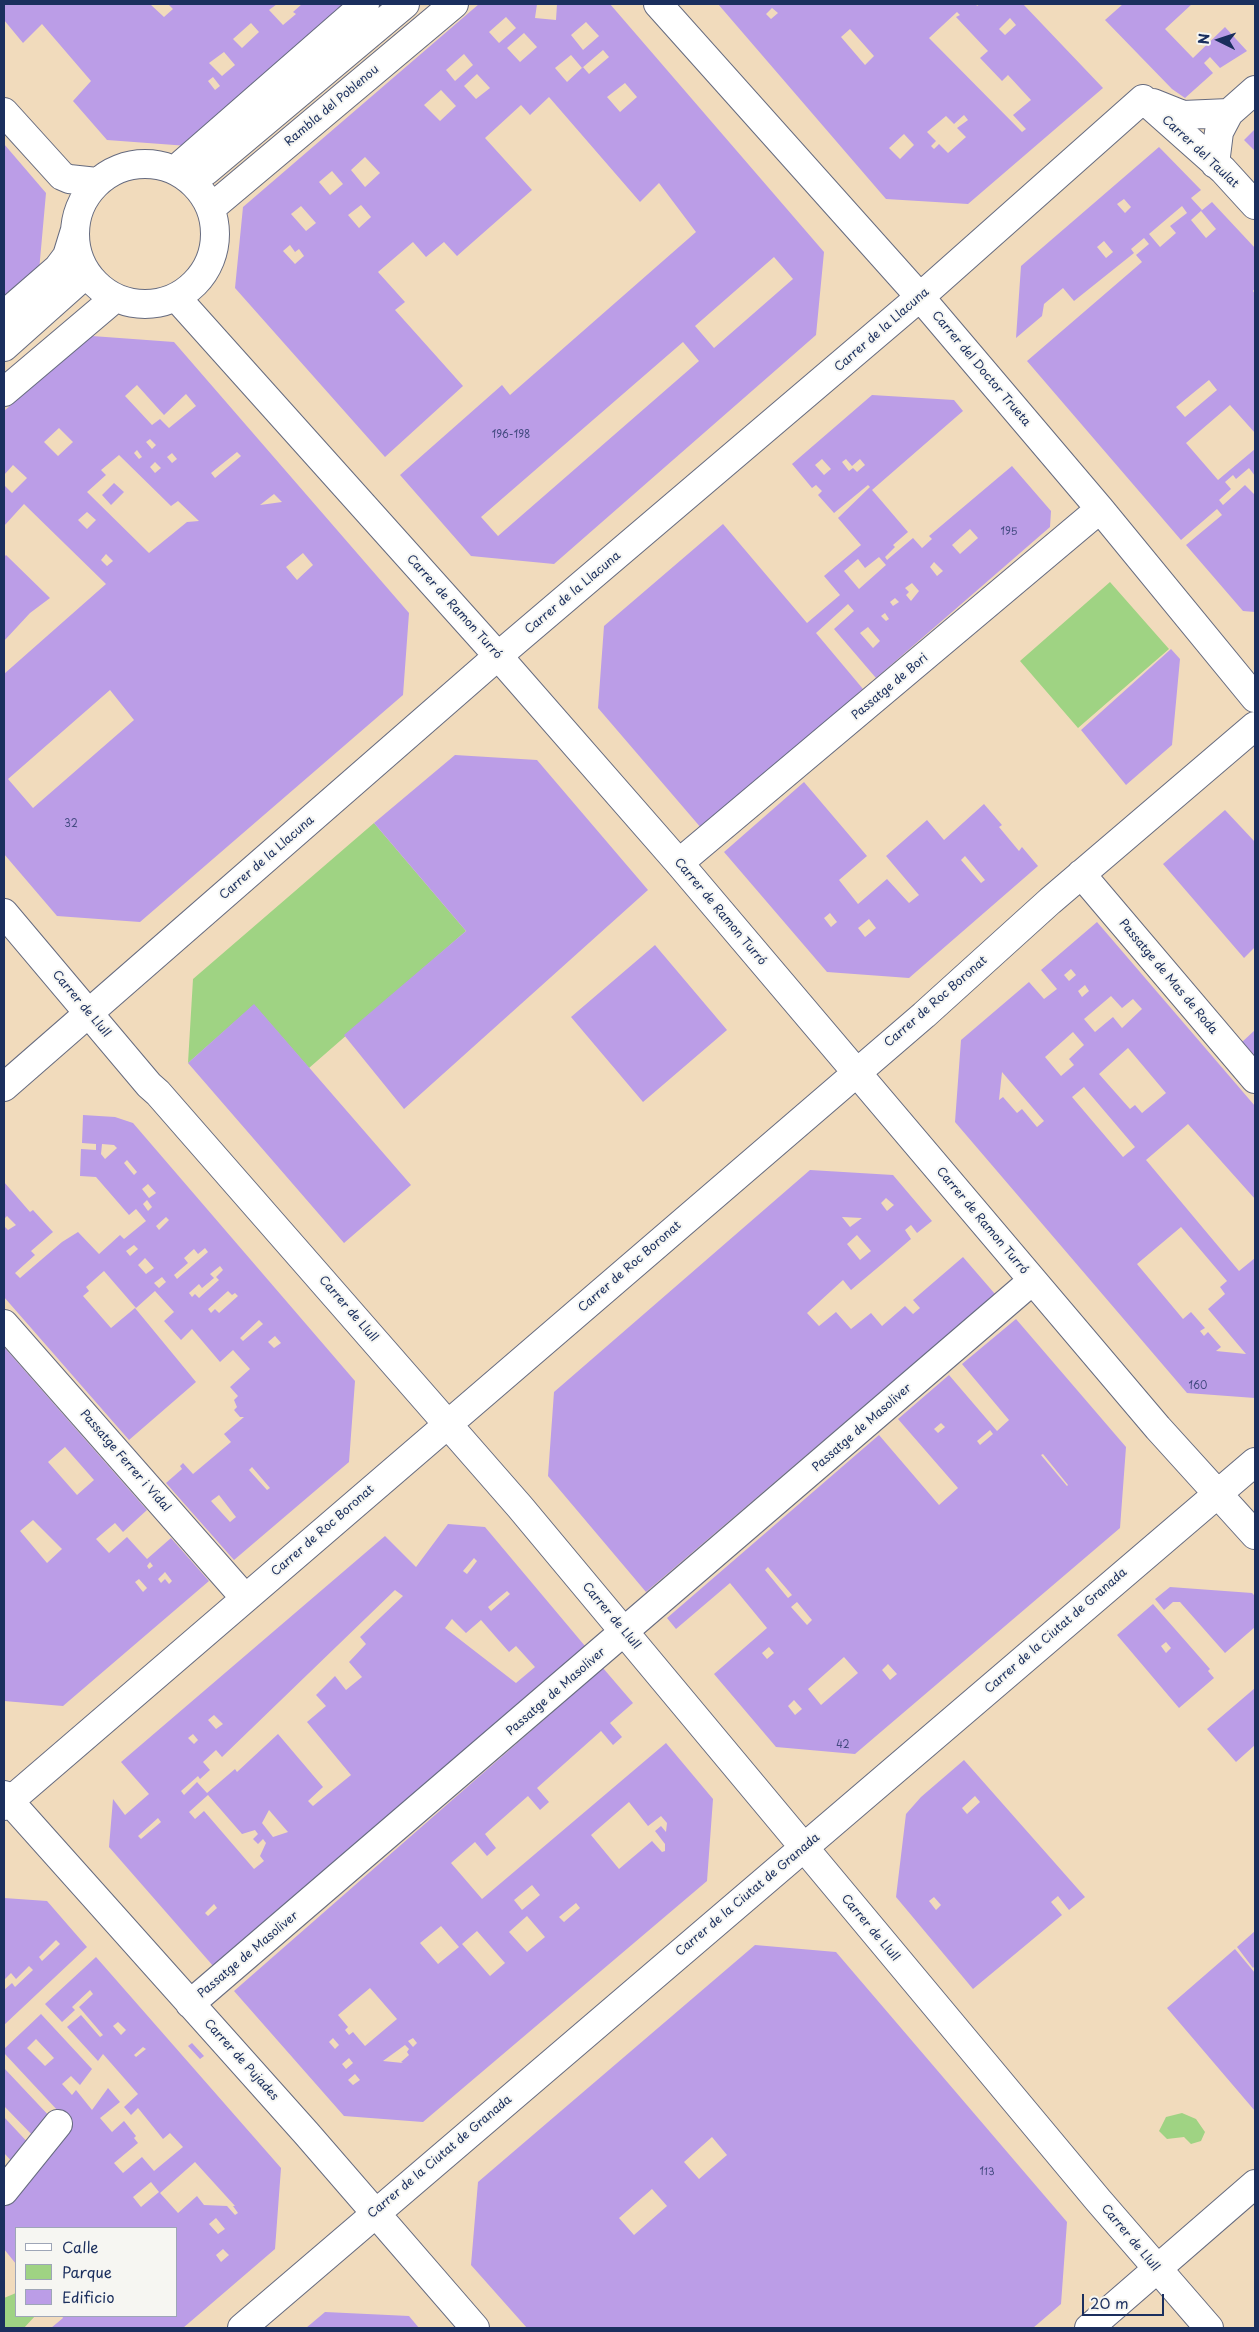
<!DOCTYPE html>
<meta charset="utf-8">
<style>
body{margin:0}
#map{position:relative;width:1259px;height:2332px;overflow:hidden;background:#f1dbbc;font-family:"Playpen Sans",sans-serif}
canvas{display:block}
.frame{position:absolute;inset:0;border:5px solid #1b2f5e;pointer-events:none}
.legend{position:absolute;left:15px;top:2227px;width:162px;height:90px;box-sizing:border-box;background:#f6f6f2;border:1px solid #9ea6b7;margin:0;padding:6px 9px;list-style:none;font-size:15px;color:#1b2f5e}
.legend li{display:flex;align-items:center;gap:10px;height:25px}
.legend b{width:25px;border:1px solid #9ea6b7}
.north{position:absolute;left:1194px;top:15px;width:50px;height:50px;-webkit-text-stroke:4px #f6f6f2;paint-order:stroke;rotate:274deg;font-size:14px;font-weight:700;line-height:20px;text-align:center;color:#1b2f5e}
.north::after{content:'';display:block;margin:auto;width:18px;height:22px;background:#1b2f5e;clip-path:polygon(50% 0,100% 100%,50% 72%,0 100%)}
.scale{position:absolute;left:1082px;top:2294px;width:82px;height:22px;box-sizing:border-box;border:2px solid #1b2f5e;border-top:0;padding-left:6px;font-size:15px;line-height:18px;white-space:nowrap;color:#1b2f5e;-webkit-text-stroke:4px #f6f6f2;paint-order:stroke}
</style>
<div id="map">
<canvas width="1259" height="2332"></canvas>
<div class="frame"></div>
<ul class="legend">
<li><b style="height:6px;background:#fff"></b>Calle</li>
<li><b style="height:14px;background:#9fd383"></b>Parque</li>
<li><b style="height:14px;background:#bb9de7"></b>Edificio</li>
</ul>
<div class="north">N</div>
<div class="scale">20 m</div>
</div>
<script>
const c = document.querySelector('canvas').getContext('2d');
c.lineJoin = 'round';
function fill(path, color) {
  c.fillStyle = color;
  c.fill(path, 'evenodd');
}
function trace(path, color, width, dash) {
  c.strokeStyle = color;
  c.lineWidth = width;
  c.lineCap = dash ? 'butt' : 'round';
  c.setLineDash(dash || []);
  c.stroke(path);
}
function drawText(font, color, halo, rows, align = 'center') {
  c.font = font + ' "Playpen Sans",sans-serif';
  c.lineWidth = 4;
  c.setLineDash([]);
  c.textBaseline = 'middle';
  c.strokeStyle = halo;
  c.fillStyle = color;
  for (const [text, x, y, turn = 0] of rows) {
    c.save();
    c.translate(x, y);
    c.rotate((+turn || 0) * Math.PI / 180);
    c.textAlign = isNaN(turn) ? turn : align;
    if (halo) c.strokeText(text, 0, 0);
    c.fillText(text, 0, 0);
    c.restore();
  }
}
fill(new Path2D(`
 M1110,582L1169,649L1078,728L1020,661Z
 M374,823L466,931L309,1068L254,1005L188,1063L193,979Z
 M1182,2113L1196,2119L1205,2132L1201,2141L1191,2144L1184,2137L1167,2139L1159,2131L1166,2117Z
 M16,2293V2316H35L24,2328H4V2298Z`), '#9fd383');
fill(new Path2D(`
 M4,4H150L164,17L173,9L168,4H277L269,10L283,25L296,14L293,12L302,4H352L188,146L107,140L73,101L91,81L42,24L23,43L4,20ZM251,23L259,32L242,48L233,39ZM224,52L235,65L222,76L209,63ZM213,77L220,86L215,90L208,81Z
 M479,4H537L535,18L556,20L557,4H610L824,252L816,335L554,564L471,556L400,475L502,385L510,395L696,232L659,183L640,202L549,97L530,115L521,105L485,138L532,190L457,256L444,242L426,257L413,242L378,272L405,302L395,310L463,386L385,457L235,288L243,207ZM506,17L516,28L499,43L489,32ZM586,22L599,36L583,50L571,35ZM524,33L537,47L520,62L507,48ZM603,50L609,57L589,74L583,67L567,82L555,68L571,55L582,68ZM464,54L473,65L455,81L446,70ZM477,74L490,88L476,99L464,86ZM625,83L637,97L620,112L607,97ZM441,90L456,106L440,121L424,105ZM365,157L380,173L365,187L351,170ZM332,171L343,184L330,195L319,182ZM361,205L371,217L359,228L348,215ZM301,206L316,223L306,231L291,214ZM290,245L295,252L299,249L304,256L295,264L283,251ZM774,257L793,279L714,348L695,326ZM683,342L699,361L498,536L481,517Z
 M718,4H976L977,6L980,4H1023L1103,88L968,204L886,199ZM772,8L778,13L771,19L766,14ZM957,12L960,15L956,17L988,51L980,58L1002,81L1008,75L1031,100L1013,115L1026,129L1022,132L929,38ZM1010,18L1016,25L1005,35L999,29ZM850,29L874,56L865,65L841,37ZM964,115L968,120L957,128L966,137L948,153L939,144L934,149L931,146L936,141L927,132L946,116L954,124ZM904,134L914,145L900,159L889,148Z
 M1123,4H1192L1165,29L1193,58L1225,27L1247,51L1220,68L1210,57L1204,63L1213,73L1185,98L1172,89L1105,20Z
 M1255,129V151L1244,140Z
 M4,144L46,193L39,271L4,304Z
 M1159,147L1201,190L1191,198L1202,210L1191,220L1206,238L1216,229L1201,211L1212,202L1255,248V288L1253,291L1255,294V433L1230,405L1186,443L1218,480L1255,449V476L1249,468L1236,479L1233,475L1225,482L1231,489L1219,500L1223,505L1245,485L1255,495V612L1243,611L1186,545L1222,515L1217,509L1181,540L1027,361L1142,262L1136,255L1149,244L1144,238L1131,249L1134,253L1074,301L1063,288L1044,304L1042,316L1016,338L1021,266ZM1124,199L1131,207L1125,213L1117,204ZM1182,206L1187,213L1170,226L1176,233L1160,247L1149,234ZM1104,241L1113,252L1106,258L1097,247ZM1209,380L1217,390L1185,417L1176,407Z
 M92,336L174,342L409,613L403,695L140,922L57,916L4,854V674L106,584L24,504L4,526V487L5,486L12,493L27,478L13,465L4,475V411ZM137,385L164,415L186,394L196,406L169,428L160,419L152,425L125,396ZM59,428L73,442L58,456L44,442ZM150,439L156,445L152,449L146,442ZM137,450L142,457L139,459L134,453ZM237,452L241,456L215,478L211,473ZM172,453L177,459L172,463L167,457ZM119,455L171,506L178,501L199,521L187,522L149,553L87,492L106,475L101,470ZM155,462L161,468L155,473L150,467ZM274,494L282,502L260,505ZM87,512L96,520L87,529L78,520ZM303,553L313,565L297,580L286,567ZM106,554L113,561L107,566L101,560ZM110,690L134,720L33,808L8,779Z
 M872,395L954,400L963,411L872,490L908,532L893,545L895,547L885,557L887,560L913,538L922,548L932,539L929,536L1012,466L1051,511L1050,527L876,678L834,629L854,611L848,604L816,633L863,689L702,829L598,708L604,626L723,524L807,623L840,595L824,576L861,545L838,518L870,487L868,485L834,513L818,495L822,491L816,485L812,488L792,464ZM822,459L831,469L824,475L815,465ZM846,459L852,466L860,459L865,465L857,472L853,468L849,471L842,462ZM970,529L978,538L960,554L952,545ZM879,557L886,565L859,589L844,571L858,559L865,568ZM934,562L943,571L937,576L930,567ZM912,583L919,591L911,601L906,595L909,592L905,588ZM895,598L899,602L893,606L890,602ZM885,613L889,619L886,621L881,616ZM868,627L880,641L873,648L860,633Z
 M114,483L124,492L111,505L102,495Z
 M6,555L50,598L30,613L4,641V557Z
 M1171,649L1180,659L1172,745L1126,785L1081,730Z
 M455,755L537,760L648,890L404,1109L344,1035L466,931L374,823Z
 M804,782L867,856L839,880L858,904L887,879L909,903L919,895L886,856L927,820L944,840L984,804L1002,825L999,827L1019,851L1022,847L1038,866L909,978L827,972L724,852ZM965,856L985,880L981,883L961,860ZM830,913L837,922L831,927L824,918ZM869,919L876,928L865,937L858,928Z
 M1225,810L1255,842V947L1244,958L1163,864Z
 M1097,922L1255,1106V1199L1188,1124L1146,1160L1239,1271L1255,1258V1398L1187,1393L955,1122L961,1040L1029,982L1044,999L1057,989L1041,970ZM1071,969L1076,975L1069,981L1064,975ZM1085,985L1089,991L1082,997L1078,991ZM1111,996L1122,1008L1133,999L1142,1009L1122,1028L1113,1017L1095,1032L1084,1019ZM1073,1032L1084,1045L1069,1059L1074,1065L1061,1076L1045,1057ZM1128,1048L1166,1093L1142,1113L1135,1105L1130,1109L1099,1074ZM1002,1072L1044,1121L1037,1127L1022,1109L1017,1113L1003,1097L999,1100ZM1084,1087L1135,1147L1123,1157L1072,1097ZM1181,1227L1227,1281L1220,1287L1225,1294L1208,1309L1246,1354L1216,1351L1221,1347L1208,1332L1204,1336L1200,1331L1205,1328L1191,1312L1183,1319L1137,1264Z
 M655,945L727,1030L643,1102L571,1017Z
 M254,1004L411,1185L344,1243L188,1063Z
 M1255,1030V1057L1242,1042Z
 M83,1115L115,1117L133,1123L355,1381L349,1462L234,1560L166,1483L182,1469L180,1466L183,1463L193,1474L231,1442L224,1434L244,1417H240L234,1410L237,1407L234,1400L238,1396L230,1387L250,1369L233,1350L220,1362L192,1329L181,1340L164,1321L174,1312L155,1291L136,1308L104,1271L86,1287L89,1291L83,1296L111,1328L135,1308L196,1382L129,1440L4,1297V1226L8,1230L16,1225L7,1216L4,1219V1182L30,1212L33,1210L53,1232L31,1251L35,1255L15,1273L20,1278L62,1242L78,1232L99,1254L120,1235L124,1239L146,1221L136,1209L129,1215L96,1177L80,1176L81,1149L96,1150V1144L82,1143ZM102,1144L114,1145L117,1148L105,1159L101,1154ZM127,1160L137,1172L134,1175L124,1163ZM148,1184L156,1193L149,1198L142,1189ZM147,1200L152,1207L148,1211L143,1204ZM166,1217L169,1220L159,1230L156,1226ZM134,1245L138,1249L130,1256L126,1251ZM205,1248L208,1252L177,1279L174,1275L188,1263L184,1258L194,1249L198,1254ZM145,1258L154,1268L146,1274L138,1265ZM220,1266L223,1270L216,1277L219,1280L199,1298L195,1294L192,1297L189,1293L199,1284L202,1288L214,1278L210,1274ZM162,1277L166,1282L159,1288L154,1283ZM228,1291L232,1295L235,1293L238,1296L219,1313L215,1309L211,1313L208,1309ZM259,1320L263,1324L243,1341L240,1338ZM275,1336L281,1343L274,1348L268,1342ZM252,1467L270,1488L267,1490L249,1470ZM219,1495L236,1517L230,1522L211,1501Z
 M810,1170L893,1175L932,1221L917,1233L911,1225L905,1230L911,1239L882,1264L851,1290L843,1280L807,1313L819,1326L836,1312L851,1329L871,1313L882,1326L905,1306L913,1314L920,1308L913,1300L963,1257L995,1294L646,1592L548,1476L554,1392ZM886,1198L894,1205L887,1211L881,1203ZM842,1217L862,1218L850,1227ZM857,1235L871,1251L860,1260L847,1244Z
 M1016,1319L1126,1447L1120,1528L855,1754L776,1747L714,1674L767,1628L730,1583L676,1629L667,1618L879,1435L939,1505L958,1488L898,1419L949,1375L997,1431L1009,1420L962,1364ZM941,1423L945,1427L938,1433L934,1429ZM990,1430L993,1434L980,1445L977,1441ZM1043,1454L1068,1485L1067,1486L1041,1455ZM768,1567L792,1595L788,1598L765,1570ZM797,1602L812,1620L807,1625L791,1607ZM769,1647L774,1653L767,1659L762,1653ZM844,1657L858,1673L821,1705L808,1689ZM888,1664L897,1674L890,1680L882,1670ZM794,1700L802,1709L795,1715L788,1706Z
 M4,1347L147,1510L123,1532L115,1523L96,1539L109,1553L127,1537L147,1559L171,1538L209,1581L63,1706L4,1701ZM65,1447L94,1480L77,1495L48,1462ZM33,1520L62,1549L47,1563L20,1531ZM150,1562L153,1566L149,1569L147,1566ZM165,1572L172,1581L169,1584L165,1579L161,1583L158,1579ZM139,1579L147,1588L143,1592L135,1582Z
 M448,1524L485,1527L585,1646L214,1967L109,1847L113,1799L125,1815L149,1794L121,1762L385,1536L416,1567ZM474,1558L477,1561L467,1574L463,1571ZM395,1590L403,1596L360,1637L366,1644L349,1662L362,1677L346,1690L335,1676L316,1695L326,1706L307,1722L351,1775L313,1806L308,1801L323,1787L278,1734L237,1772L235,1769L207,1793L197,1782L184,1795L181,1791L198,1776L200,1779L210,1770L203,1762L216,1750L222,1757ZM507,1591L510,1594L491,1611L488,1607ZM452,1619L466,1633L481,1620L509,1652L516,1646L535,1667L516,1683L445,1628ZM214,1715L223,1724L216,1729L208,1720ZM193,1734L198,1740L194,1744L188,1738ZM208,1795L242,1834L255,1830L258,1834L253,1839L258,1844L263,1839L266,1843L260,1856L264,1861L254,1869L204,1811L195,1819L189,1812ZM269,1810L288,1832L273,1837L262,1823ZM158,1818L161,1822L141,1839L138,1836ZM214,1904L217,1908L208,1916L205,1913Z
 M1170,1587L1252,1593L1255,1596V1627L1225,1653L1180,1602H1173L1164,1610L1155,1599Z
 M1153,1604L1210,1669L1208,1671L1214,1678L1179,1708L1117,1635ZM1166,1642L1171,1648L1166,1653L1161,1646Z
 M603,1668L633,1703L610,1723L622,1737L613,1745L601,1731L537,1788L549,1802L540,1810L528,1796L485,1834L496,1848L487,1856L475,1842L451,1863L482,1899L666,1743L713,1799L707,1881L423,2122L344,2116L234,1991ZM629,1802L648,1826L661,1816L667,1823L666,1832L661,1826L655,1831L665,1844V1851L662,1852L652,1841L619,1869L591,1835ZM532,1885L540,1895L522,1910L514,1900ZM576,1903L580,1908L564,1922L559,1917ZM527,1916L545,1937L527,1952L509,1932ZM441,1926L459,1947L438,1964L420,1943ZM477,1931L505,1963L490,1976L462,1944ZM370,1988L397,2019L365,2046L353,2032L349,2035L345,2030L348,2027L338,2015ZM333,2038L339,2045L335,2049L329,2042ZM413,2038L417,2043L413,2047L408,2041ZM405,2045L409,2049L407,2052L409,2055L401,2062L403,2063L383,2061ZM349,2058L353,2063L346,2069L342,2064ZM355,2074L360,2080L353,2085L348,2080Z
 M1255,1688V1745L1236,1762L1207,1729Z
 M964,1760L1085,1897L1069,1910L1058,1896L1051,1902L1062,1915L973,1989L896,1897L906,1814L921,1797ZM975,1796L980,1802L967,1814L962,1808ZM934,1897L941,1905L936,1910L929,1901Z
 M4,1898L47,1901L87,1947L4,2025V1990L12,1983L15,1987L33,1970L29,1966L16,1979L11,1973L4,1980ZM56,1940L60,1944L42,1961L39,1957Z
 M1255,1931V1966L1253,1968L1237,1947Z
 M755,1945L836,1952L1067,2222L1061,2304L1033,2328H527L471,2265L478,2182ZM712,2137L727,2155L699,2179L684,2162ZM652,2189L667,2206L634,2235L619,2218Z
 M1235,1949L1255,1973V2111L1167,2008Z
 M96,1957L281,2168L275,2249L183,2328H51L63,2318L62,2316H176V2228H16V2264L4,2249V2203L59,2112L4,2053V2049L41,2014L92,2069L80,2085L71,2076L62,2084L72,2095L76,2090L92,2110L108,2088L120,2102L100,2118L112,2132L124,2121L136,2136L134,2138L138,2143L114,2163L123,2173L142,2157L154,2171L183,2147L170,2133L163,2139L138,2108L131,2115L124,2107L138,2094L103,2054L98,2061L67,2027L81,2015L100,2037L103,2035L79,2007L93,1994L90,1990L72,2007L75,2010L62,2022L45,2004ZM118,2022L126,2030L121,2035L113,2026ZM36,2039L54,2058L45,2066L27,2048ZM143,2047L146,2049L136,2057L134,2055ZM195,2162L235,2206H233L238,2213L235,2215L227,2206L204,2205L197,2196L178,2213L160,2193ZM151,2182L159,2192L141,2207L133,2197ZM216,2218L225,2229L218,2234L209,2224ZM223,2249L229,2255L221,2262L216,2255Z
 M192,2043L204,2056L200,2059L188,2046Z
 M4,2068L53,2120L37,2140L4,2106Z
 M4,2117L32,2147L17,2167L4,2153Z
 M325,2312L409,2316L419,2328H306Z`), '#bb9de7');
const minor = new Path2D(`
 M658,4L920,297L1100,509L1255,698
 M1143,99L1223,170L1255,205
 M1153,103L1183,115L1229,113L1255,90
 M4,112L62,176L69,179L97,182
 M75 234a70 70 0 1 1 140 0a70 70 0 1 1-140 0Z
 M1215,164L1219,132L1229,113
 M175,170L365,4
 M206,171L405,4
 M211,208L454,4
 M176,297L498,656L679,863L1158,1428L1255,1535
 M4,315L58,268L67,256L75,230
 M4,347L78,281
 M4,392L115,298
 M679,863L1100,509
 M1081,874L1255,1079
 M4,913L149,1085L158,1093L520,1507L1098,2200L1209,2328
 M4,1087L498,656L920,297L1143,99
 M4,1324L245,1598
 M4,1795L307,2134L475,2328
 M4,1806L924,1015L1050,901L1255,726
 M190,2004L1032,1281
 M4,2191L58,2124
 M242,2328L1255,1462
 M1089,2328L1255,2184`);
trace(minor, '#666b7f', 30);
trace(minor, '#fff', 28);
drawText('10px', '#434a80', null, [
 ["196-198",511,435],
 ["195",1009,532],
 ["32",71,824],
 ["160",1198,1386],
 ["42",843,1745],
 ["113",987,2172]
]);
drawText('12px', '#1b2f5e', '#f6f6f2', [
 ["Rambla del Poblenou",332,106,-40],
 ["Carrer del Taulat",1200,152,43],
 ["Carrer de la Llacuna",882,330,-41],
 ["Carrer del Doctor Trueta",981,369,50],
 ["Carrer de la Llacuna",573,593,-40],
 ["Carrer de Ramon Turró",454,607,48],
 ["Passatge de Bori",890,687,-40],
 ["Carrer de la Llacuna",267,858,-41],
 ["Carrer de Ramon Turró",720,912,50],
 ["Passatge de Mas de Roda",1168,977,50],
 ["Carrer de Roc Boronat",936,1002,-41],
 ["Carrer de Llull",81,1004,50],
 ["Carrer de Ramon Turró",982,1221,50],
 ["Carrer de Roc Boronat",630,1267,-41],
 ["Carrer de Llull",348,1309,49],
 ["Passatge de Masoliver",862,1428,-41],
 ["Passatge Ferrer i Vidal",125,1461,49],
 ["Carrer de Roc Boronat",323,1531,-41],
 ["Carrer de Llull",611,1616,50],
 ["Carrer de la Ciutat de Granada",1056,1631,-41],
 ["Passatge de Masoliver",556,1692,-41],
 ["Carrer de la Ciutat de Granada",748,1895,-40],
 ["Carrer de Llull",870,1928,50],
 ["Passatge de Masoliver",248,1955,-40],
 ["Carrer de Pujades",241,2060,48],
 ["Carrer de la Ciutat de Granada",440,2157,-40],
 ["Carrer de Llull",1130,2238,50]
]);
</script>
